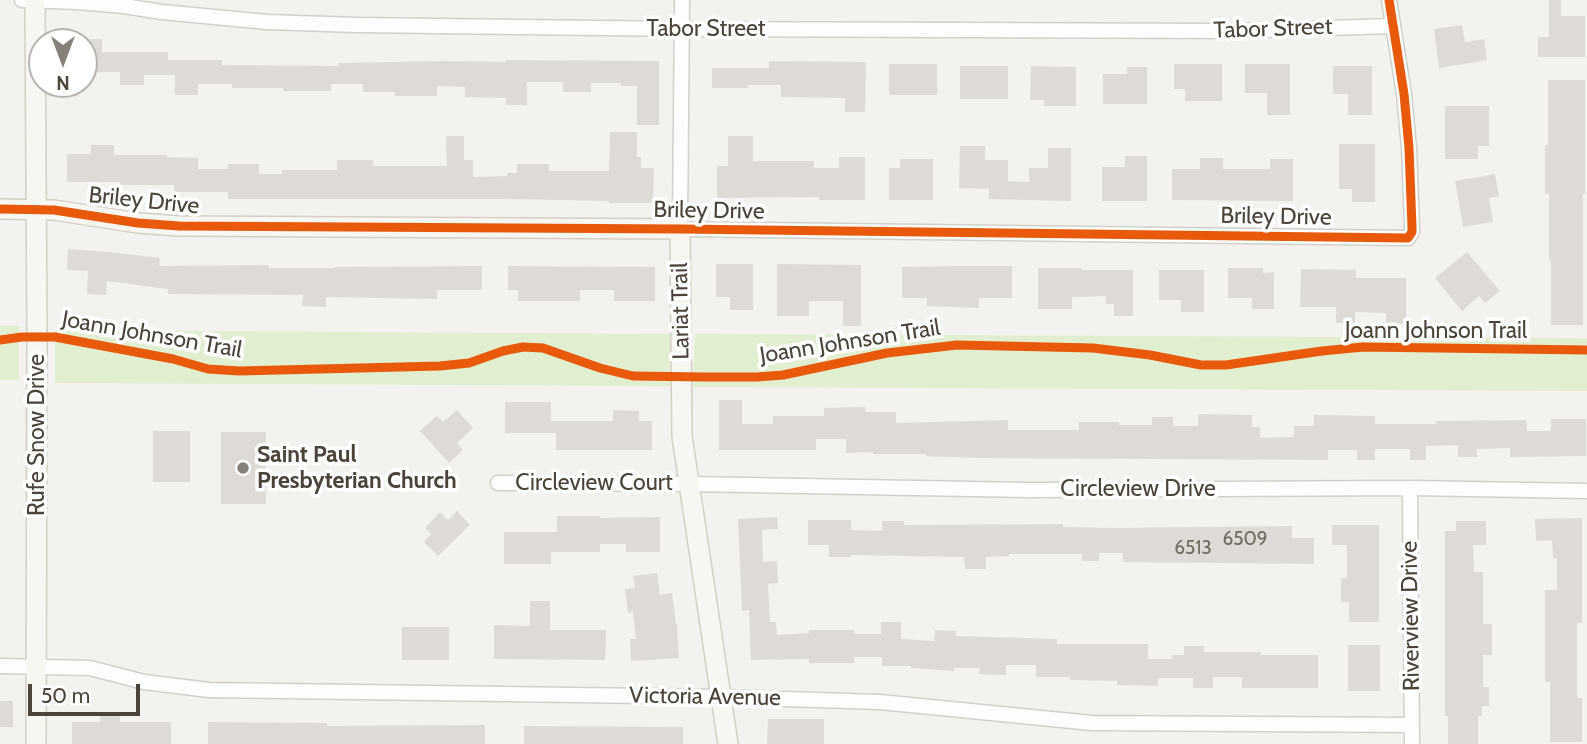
<!DOCTYPE html>
<style>
body{margin:0}
#map{position:relative;width:1587px;height:744px;overflow:hidden;background:#f4f2ee;font-family:Cabin,sans-serif}
canvas{display:block}
.north{position:absolute;left:28px;top:28px;width:70px;height:70px;box-sizing:border-box;background:#fff;border:2px solid #b7b4b0;border-radius:50%;rotate:180deg;font-size:19px;font-weight:700;line-height:28px;text-align:center;color:#4b4439}
.north::after{content:'';display:block;margin:auto;width:24px;height:32px;background:#868178;clip-path:polygon(50% 0,100% 100%,50% 72%,0 100%)}
.scale{position:absolute;left:28px;top:684px;width:112px;height:32px;box-sizing:border-box;border:4px solid #4b4439;border-top:0;padding-left:9px;font-size:21px;line-height:24px;white-space:nowrap;color:#4b4439;-webkit-text-stroke:5px #fff;paint-order:stroke}
</style>
<div id="map">
<canvas width="1587" height="744"></canvas>
<div class="north">N</div>
<div class="scale">50 m</div>
</div>
<script>
const c = document.querySelector('canvas').getContext('2d');
c.lineJoin = 'round';
function fill(path, color) {
  c.fillStyle = color;
  c.fill(path, 'evenodd');
}
function trace(path, color, width, dash) {
  c.strokeStyle = color;
  c.lineWidth = width;
  c.lineCap = dash ? 'butt' : 'round';
  c.setLineDash(dash || []);
  c.stroke(path);
}
function drawText(font, color, halo, rows, align = 'center') {
  c.font = font + ' Cabin,sans-serif';
  c.lineWidth = 7;
  c.setLineDash([]);
  c.textBaseline = 'middle';
  c.strokeStyle = halo;
  c.fillStyle = color;
  for (const [text, x, y, turn = 0] of rows) {
    c.save();
    c.translate(x, y);
    c.rotate((+turn || 0) * Math.PI / 180);
    c.textAlign = isNaN(turn) ? turn : align;
    if (halo) c.strokeText(text, 0, 0);
    c.fillText(text, 0, 0);
    c.restore();
  }
}
fill(new Path2D(`
 M0,326H19V380H0Z
 M55,330L671,334V386L55,383Z
 M695,334L1587,338V391L693,387Z`), '#e1eecf');
fill(new Path2D(`
 M1549,0H1561V16H1585V57H1538V37H1549Z
 M1462,25L1465,42L1484,39L1487,60L1439,68L1434,29Z
 M84,39H102V52H168V60H222V65L339,66V63L445,61L506,62V60L659,61V125H637V86H621V83H591V92H563V82H527V105H506V98L465,97V87L437,86V96H395V92H363V84H331V91H283V88H232V84H198V95H175V75H144V85H120V72H84Z
 M769,61L866,62L865,112H845V98L781,97V85H748V88H712V68H769Z
 M889,64H937V95H889Z
 M1174,64H1222V101H1185V89H1174Z
 M1245,64H1290V115H1267V93H1245Z
 M960,66H1008V99H960Z
 M1031,66L1076,67V106H1044V100H1030Z
 M1333,66H1372V115H1348V94H1333Z
 M1127,67H1147V104H1103V74H1127Z
 M1548,80H1585V194H1583V325H1551V260H1549V194H1545V145H1548Z
 M1445,106H1489V146H1478V159H1445Z
 M610,132H637V157H641V168H654L653,203H609V201L507,199H228V192H174V185H120V182H67V154H91V145H114V155H167V157L198,158V169H228V164H259V174H282V170H337V160H373V166H447L446,136H464V160H473V177L507,176V173H517V164H549V171H609Z
 M728,136H753V161H814V168H839V157H865V200H819V197L717,198V166H728Z
 M1339,144H1375V202H1352V189H1339Z
 M960,146H985V160H1008V181L1029,182V168H1048V148H1071V201L989,199V189L959,188Z
 M1125,156H1147V201H1102V167H1125Z
 M1200,158H1223V169H1270V159H1293V201L1172,200V169H1200Z
 M900,159H933V200H889V168H900Z
 M1495,174L1499,196L1489,198L1493,222L1463,227L1455,181Z
 M68,249L109,252L160,258L159,266L269,265V268H334V267L482,266V290H437V299L326,297V307L302,306L303,295L168,294V289L107,281L106,295L87,294L88,271L67,270Z
 M1467,252L1500,291L1485,303L1479,296L1462,311L1435,278Z
 M716,264H753V310H730V297H716Z
 M777,264L861,265V326H843V301H809V316H777Z
 M508,266L655,267V301H614V290H580V301H518V290H508Z
 M955,266H1012V298H979V308L927,306V298H902V267Z
 M1038,268H1082V270H1133V316H1114V304H1106V296L1072,297V309H1038Z
 M1228,268H1263V273L1274,272V309H1252V298H1228Z
 M1301,269L1356,270V278H1406V324L1386,323V313L1355,312V323H1336V307H1300Z
 M1159,270H1204V312H1181V300H1159Z
 M719,400H742V424H773V416H824V408L865,407L866,412H896V423L1008,420V430H1079V422H1119V425H1152V417H1173V426H1198V414L1252,415V427H1260V438L1294,437V426H1314V415L1375,416V424H1436V421L1526,420L1527,431H1551V419H1586V456L1510,457V448L1477,449V457H1458V445L1426,446V460H1410V449H1375V460H1357V450H1328V460L977,458L926,456V454H873V452L846,453V439H816V450H719Z
 M505,402H551V421H613V410L639,411V421H652V450H556V433H505Z
 M457,410L473,428L457,443L463,450L449,463L420,431L437,416L443,422Z
 M153,431H190V482H153Z
 M221,432H266V504H221Z
 M457,511L470,525L438,556L424,542L431,534L425,528L440,512L448,520Z
 M557,516H600V518L660,517V552H626V544H600V552H551V564H504V532H557Z
 M777,517L778,529L762,530L763,562L777,561L778,583L768,584L770,622H776L777,635L809,633V630H854V634H881V622H901V639L934,641L935,630L956,631V636L1057,639V644H1148V659H1172V655H1184V646H1204V652H1261V655H1318V688H1242V677H1213V688H1193V678H1158V686L1117,685V681L1070,680V677H1036V665H1006V675L979,674L980,668H954V671L911,668V666H882V657H854V663H809V659L751,660L749,610L742,611L738,519Z
 M1582,518V623H1577V698H1582V742H1550V682H1545V590H1557V558H1553L1552,540L1536,541L1535,519Z
 M808,520H851V530L882,531V521H904V525L1063,524V527L1113,528L1292,526V538H1314V564L1123,562V553H1099V561H1082V554H1009V556L986,557V569H965L964,557L851,555V557H829V545H808Z
 M1456,521H1486V545H1473L1474,572H1483V624H1492V655H1483V687H1489V706H1482V716H1478V744H1448V716H1445V531H1456Z
 M1332,525H1379V622H1349V602H1341V578H1347V545H1332Z
 M657,573L660,595L672,593L676,624H677L679,658L631,661L630,639H636L633,612L628,613L625,589L635,588L633,576Z
 M530,601H550V630H606L605,660L494,659V625L530,626Z
 M402,627H449V660H402Z
 M1348,645H1380V691H1348Z
 M0,701H13V727H0Z
 M100,712H120V722H171V744H72V722H100Z
 M768,719H824V744H767Z
 M208,722L327,723V726L485,725V744H208Z
 M524,726L683,727V744H524Z`), '#dedbd6');
const street = new Path2D(`
 M22,0L77,2L124,6L162,12L267,22L357,25L682,29L1229,31L1392,26
 M682,0L680,229L1408,238L1412,232V227L1409,148L1404,94L1389,0
 M498,483L690,484L1028,490L1410,488L1587,491
 M1410,488L1412,744
 M0,666L90,668L144,682L209,690L721,697L880,702L1092,723L1412,725`);
const secondary = new Path2D(`
 M35,0L37,337L36,744
 M0,209L54,210L138,223L179,226L680,229L682,436L728,744`);
trace(street, '#d2d0cb', 17);
trace(secondary, '#d3cfc5', 22);
trace(street, '#fdfdfc', 14);
trace(secondary, '#f7f6f1', 19);
trace(new Path2D(`
 M0,209L54,210L138,223L179,226L680,229L1408,238L1412,232V227L1409,148L1404,94L1389,0
 M0,340L22,337H55L173,359L208,369L239,371L440,366L469,363L503,351L523,347L543,348L600,368L633,376L705,377H757L783,375L887,353L957,345L1093,348L1150,355L1201,365H1226L1322,351L1363,347L1587,350`), '#e8590c', 9);
for (const [x, y, r, color] of [
 [243,468,7,"#868178"]
]) {
  const dot = new Path2D();
  dot.arc(x, y, r, 0, 2 * Math.PI);
  c.fillStyle = color;
  c.fill(dot);
  trace(dot, '#fff', 2.5);
}
drawText('19px', '#706a61', null, [
 ["6509",1245,539],
 ["6513",1193,548]
]);
drawText('23px', '#4b4439', '#fff', [
 ["Tabor Street",706,29],
 ["Tabor Street",1273,29,-2],
 ["Briley Drive",144,201,6],
 ["Briley Drive",709,211,1],
 ["Briley Drive",1276,217,1],
 ["Lariat Trail",681,311,-91],
 ["Joann Johnson Trail",1436,331],
 ["Joann Johnson Trail",152,335,10],
 ["Joann Johnson Trail",850,342,-9],
 ["Rufe Snow Drive",37,435,-90],
 ["Circleview Court",594,483],
 ["Circleview Drive",1138,489],
 ["Riverview Drive",1411,616,-91],
 ["Victoria Avenue",705,697,1]
]);
drawText('bold 23px', '#4b4439', '#fff', [
 ["Saint Paul",257,455],
 ["Presbyterian Church",257,481]
], 'left');
</script>
